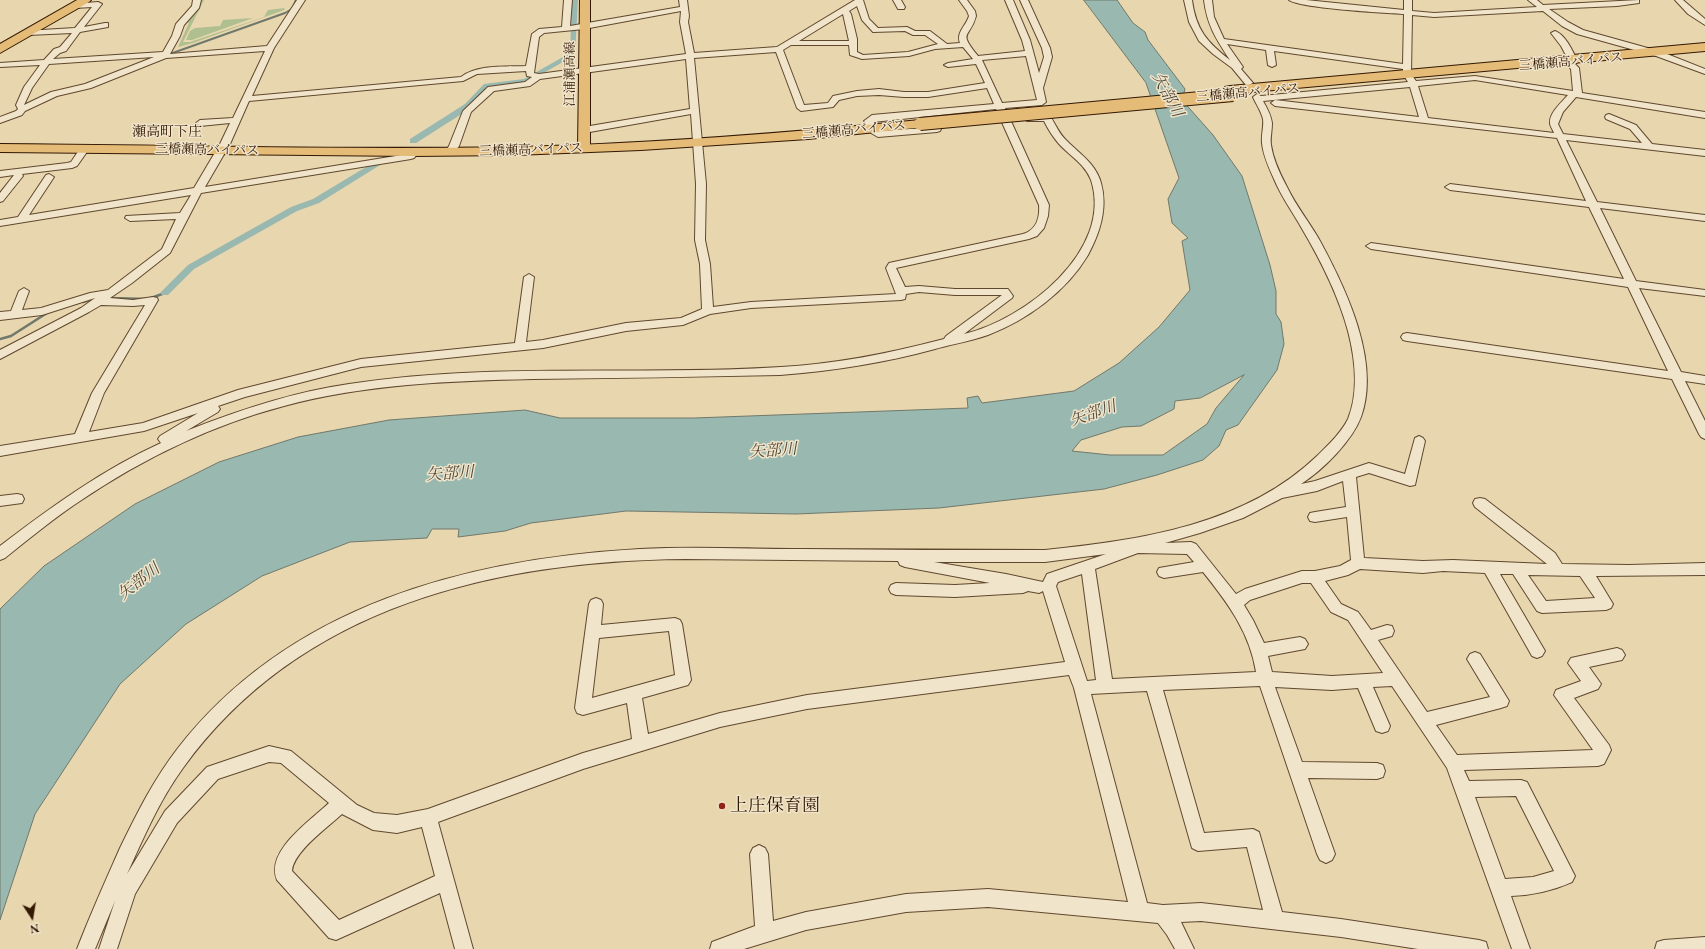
<!DOCTYPE html>
<meta charset="utf-8">
<style>
body{margin:0}
#map{position:relative;width:1705px;height:949px;overflow:hidden;background:#e8d6ae;font-family:"EB Garamond",serif}
canvas{display:block}
.north{position:absolute;left:12px;top:897px;width:40px;height:40px;-webkit-text-stroke:3px #f0e4ca;paint-order:stroke;rotate:168deg;font-size:11px;font-weight:700;line-height:16px;text-align:center;color:#331804}
.north::after{content:'';display:block;margin:auto;width:14px;height:18px;background:#331804;clip-path:polygon(50% 0,100% 100%,50% 72%,0 100%)}
</style>
<div id="map">
<canvas width="1705" height="949"></canvas>
<div class="north">N</div>
</div>
<script>
const c = document.querySelector('canvas').getContext('2d');
c.lineJoin = 'round';
function fill(path, color) {
  c.fillStyle = color;
  c.fill(path, 'evenodd');
}
function trace(path, color, width, dash) {
  c.strokeStyle = color;
  c.lineWidth = width;
  c.lineCap = dash ? 'butt' : 'round';
  c.setLineDash(dash || []);
  c.stroke(path);
}
function drawText(font, color, halo, rows, align = 'center') {
  c.font = font + ' "EB Garamond","Noto Serif JP",serif';
  c.lineWidth = 3;
  c.setLineDash([]);
  c.textBaseline = 'middle';
  c.strokeStyle = halo;
  c.fillStyle = color;
  for (const [text, x, y, turn = 0] of rows) {
    c.save();
    c.translate(x, y);
    c.rotate((+turn || 0) * Math.PI / 180);
    c.textAlign = isNaN(turn) ? turn : align;
    if (halo) c.strokeText(text, 0, 0);
    c.fillText(text, 0, 0);
    c.restore();
  }
}
fill(new Path2D(`
 M201,0H204L183,42H190L264,17L268,10L285,8L284,10L193,43L178,47L189,23L186,22Z
 M253,18L192,40H186L190,31L195,28L220,26L223,20Z`), '#b0bf8f');
const water = new Path2D(`
 M1084,0H1117L1133,23L1145,32L1148,40L1185,89L1182,100L1213,135L1242,176L1270,265L1276,291V314L1281,322L1284,344L1277,370L1238,425L1226,430L1219,446L1203,460L1157,475L1104,489L939,508L796,514L626,511L531,523L505,531L458,537L459,529H432L427,538L350,542L262,576L186,624L120,684L35,814L0,920V609L44,566L135,504L219,462L298,437L389,420L525,410L560,418H694L968,408L967,398L978,396L982,403L1074,391L1119,363L1159,327L1190,290L1182,241L1188,238L1172,223L1168,199L1179,178L1146,83ZM1244,375L1216,408L1207,424L1163,455H1110L1072,451L1081,440L1122,427L1141,426L1174,409L1175,401L1200,398Z`);
fill(water, '#98b8b0');
trace(water, '#70786b', 1);
trace(new Path2D(`
 M167,55L285,13L292,9L296,0`), '#70786b', 2);
trace(new Path2D(`
 M108,298L148,299L165,293
 M83,302L96,298
 M0,339L11,336L47,313`), '#70786b', 2.5);
fill(new Path2D(`
 M572,0H578L575,55L528,82L489,88L471,108L416,143H410V139L465,104L484,84L524,79L570,53Z
 M386,155H392L393,157L319,203L297,211L194,269L168,295H162L160,293L188,265L291,207L313,199Z`), '#98b8b0');
const minor = new Path2D(`
 M193,0H201L199,8L184,25L180,36L170,54L267,46L297,0H305L274,48L252,96L461,77C478,64 506,67 526,66L532,34L539,29L562,27L564,0H572L570,26L680,7L679,0H687L689,16L688,22L694,53L777,47L855,0H863L869,19L878,28L907,27L915,31H930L947,44L960,43C956,32 966,26 969,16L967,11L959,0H967L975,11L976,16C970,39 957,30 978,56L1025,51L1022,40L1005,0H1013L1030,40L1039,73L1044,57L1042,48L1020,0H1028L1050,48L1052,57L1043,88L1046,102L1042,105L1005,108L1049,205L1048,216L1044,228L1037,236L1029,239L896,268L905,287L919,286L955,289H1008L1013,296L1012,298L964,334C1024,320 1114,251 1091,180C1085,164 1070,156 1059,144C1053,137 1048,129 1044,121H1027L1026,119L1027,117L1030,116H1050C1056,125 1059,134 1067,141C1080,154 1096,164 1101,183C1108,208 1100,233 1088,255C1066,292 1027,320 988,335C971,341 953,344 935,349C884,363 832,371 780,375C698,377 615,378 533,379C450,381 365,384 284,406C212,425 142,459 80,501C54,518 30,538 5,558L0,560V546C51,507 102,470 161,443L158,439L160,436L198,413L144,431L0,456V446L75,434L92,393L145,305L133,306L101,305L89,312L0,359V350L81,308L95,298L42,315L0,320V312L11,311L19,291L24,288L29,291L22,310L41,308L90,293L108,290L162,249L176,219L130,221L125,218L126,216L180,213L191,195L0,226V220L18,217L46,175L49,174L54,177L29,215L194,188L220,144L230,123L200,126L196,123L200,120L233,118L265,51L166,58L91,88L57,96L25,111L22,115L0,123V117L16,111L18,109L16,105L24,87L40,65L0,67V63L44,60L54,49L60,47L72,33L28,35H25V31L75,28L92,7L75,8L71,6L72,4L98,2L102,4L84,27L105,23H108V27L80,32L66,51L60,53L53,59L163,52L172,36L176,24L192,6ZM857,6L862,20L873,32L905,31L913,35H925L938,44L908,52L863,55L857,52V39L851,14L849,11ZM681,11L680,22L686,54L539,74L534,73L539,37L544,33L584,29ZM843,14L849,41H799ZM791,45H849L850,55L862,59L909,56L935,49L963,47L973,59L948,63L944,65L948,67L976,64L985,83L928,92H904L879,89L857,91L833,96L828,103L804,105L783,50ZM776,52L797,108L801,111L833,107L839,100L857,96L879,95L904,97H928L987,88L994,104L872,115L864,121L871,133L878,137L937,132L940,131L941,129L940,127L880,131L873,122L996,109L1039,205C1040,218 1036,230 1023,234L889,263L886,268L896,294L751,302L713,307L710,264L705,240L706,184L694,58ZM1026,56L1037,100L1002,103L982,60ZM154,57L85,84L51,92L24,105L32,88L49,64ZM686,59L690,109L584,127L580,130L584,133L691,114L696,184L695,240L700,264L702,309L681,318L626,323L543,340L526,342L534,277L529,274L524,277L515,343L361,359L238,390L143,423L89,432L104,393L158,300L157,298L153,297L133,300L110,298L132,283L170,253L201,193L411,159L414,158L419,152L414,149L411,150L408,154L205,187L230,144L249,101L463,81L477,74L526,71L527,76L532,77L525,82L488,87L463,111L449,146L445,152L450,155L453,154L459,146L471,112L494,91L530,86L540,79ZM919,292L955,295H1002L946,336L944,339C891,353 836,364 781,367C637,376 492,362 349,384C293,392 239,410 186,431L218,412L220,409L218,406L245,397L361,367L543,348L626,331L683,325L710,314L751,308L901,300L905,299L906,294Z
 M893,0H901L905,7L904,9H898Z
 M1184,0H1192C1196,30 1207,42 1230,60C1216,39 1207,25 1204,0H1212L1214,17L1224,39L1403,64L1404,14C1386,13 1299,8 1289,0H1306L1404,10V0H1412V11L1434,13L1537,7L1528,0H1537L1543,5L1639,0V3L1617,6L1549,9L1568,22L1583,30L1662,52L1705,69V74L1656,56L1577,34L1562,26L1543,11L1434,17L1412,15L1411,74L1416,81L1475,76L1573,91L1571,69L1565,63L1569,61L1561,46L1551,33L1555,31C1566,35 1573,52 1578,62L1575,64L1579,68L1582,93L1705,112V118L1576,97L1563,112L1558,124L1563,134L1642,143L1630,129L1606,119L1605,117L1606,115L1609,114L1636,125L1652,144L1705,150V156L1566,140L1597,202L1705,215V221L1600,208L1636,281L1705,290V296L1639,288L1681,372L1705,376V384L1685,381L1705,421V439L1701,437L1699,434L1672,379L1407,341L1403,340L1401,337L1403,334L1407,333L1668,371L1628,287L1371,249L1366,246L1371,243L1624,279L1589,207L1450,190L1445,187L1450,184L1586,201L1557,138L1275,106L1271,103L1275,100L1419,117L1410,87L1263,101C1267,108 1271,115 1272,123C1272,131 1270,138 1271,145C1273,159 1280,174 1287,187C1296,206 1310,223 1320,241C1346,289 1381,362 1361,417C1352,441 1323,470 1301,484L1315,481L1369,463L1405,474L1415,438L1419,436L1423,438L1425,441L1415,485L1410,486L1369,473L1356,477L1364,558L1423,561L1453,560L1547,564L1475,507L1473,503L1475,499L1480,498L1485,499L1555,553L1562,564L1629,565L1705,563V575L1596,576L1613,604L1611,608L1606,610L1542,613L1537,611L1513,574H1500L1545,651L1542,656L1537,658L1532,656L1485,573L1443,571L1423,573L1360,569L1348,575L1325,581L1341,604L1358,612L1371,630L1387,625L1392,626L1394,631L1392,636L1378,640L1427,712L1490,697L1467,659L1470,654L1475,652L1480,654L1509,701L1507,706L1501,708L1436,725L1457,755L1593,750L1554,695L1556,690L1581,681L1568,663L1571,658L1617,648L1622,650L1625,655L1622,660L1589,667L1601,684L1598,689L1574,698L1609,745L1611,750L1604,764L1598,766L1464,770L1469,781L1521,780L1527,782L1575,876L1572,882C1552,891 1533,895 1511,896L1530,949H1512L1447,768L1392,686L1373,687L1390,726L1388,731L1382,733L1376,731L1358,688L1332,690L1275,687L1302,762L1377,763L1383,765L1385,771L1383,777L1377,779L1308,778L1335,854L1332,860L1326,863L1320,860L1317,854L1260,686L1163,690L1204,833L1253,829L1259,832L1282,912L1341,919L1479,940L1486,942L1488,949H1418L1341,937L1201,921L1181,922L1194,949H1175L1167,935L1158,923L988,907L906,912L806,930L744,949H710L712,942L755,926L750,854L753,848L759,845L765,848L768,854L773,921L806,912L906,894L988,889L1128,902L1074,688L1069,675L807,709L720,727L583,769L438,822L473,949H455L440,893L336,940L329,938L277,880C265,851 310,821 329,803L281,763L269,762L218,779L177,823L135,894L117,949H99L115,901L95,949H77C90,915 105,882 120,848C137,813 154,779 178,748C290,605 466,559 640,549C694,546 748,549 802,549C883,550 964,550 1045,550C1141,540 1245,525 1317,456C1328,445 1341,433 1348,419C1359,392 1355,358 1348,331C1338,294 1320,259 1301,227C1292,211 1281,196 1274,179C1269,168 1263,155 1262,143C1261,135 1264,127 1263,119C1261,111 1256,104 1253,97L1257,94L1261,96L1408,82L1403,74V69L1274,51L1276,65L1272,67L1268,65L1266,50L1227,44L1243,67L1241,69L1253,83L1249,85H1246L1232,68L1213,54L1199,41L1189,22ZM1475,80L1568,95C1562,102 1549,113 1550,123C1550,126 1553,130 1554,133L1428,118L1418,86ZM1343,481L1346,507L1315,512L1310,513L1308,517L1310,521L1315,522L1347,517L1351,560L1340,566L1315,571H1302L1245,589L1236,594L1196,544L1191,542L1165,543L1200,533L1243,518L1282,498L1317,491ZM1138,553L1187,554L1194,562L1159,568L1157,572L1159,576L1164,578L1203,572C1228,603 1250,633 1256,672L1112,679L1095,569ZM1106,554L1047,574L1043,582L1006,574L934,562H1045ZM685,559L898,561L900,565L905,567L990,583L955,585L896,583L891,585L889,589L891,593L896,595L955,597L1023,593L1028,591L1039,593L1043,591L1065,662L807,695L720,713L648,734L642,698L688,685L691,680L682,624L680,620L675,618L601,625L603,604L601,600L596,598L591,600L589,604L575,708L577,713L583,715L627,703L632,739L583,753L428,809L397,815L374,813L357,805L291,751L269,746L207,767L165,811L127,874C144,837 159,801 183,768C301,605 496,561 685,559ZM1082,574L1096,680L1087,681L1056,586L1058,582ZM1528,575L1580,576L1595,598L1546,601ZM1302,583H1311L1331,612L1348,620L1383,673L1332,676L1272,672L1268,656L1305,649L1308,644L1305,639L1300,637L1264,643L1253,620L1244,605L1250,600ZM669,631L675,675L592,698L599,638ZM1147,691L1192,848L1198,851L1247,847L1263,910L1201,903L1163,905L1147,903L1091,694ZM1516,796L1554,871L1533,877L1505,879L1475,797ZM342,814L373,830L397,833L422,827L435,876L339,920L292,871C293,852 328,827 342,814Z
 M1675,0H1683L1705,19V25L1688,14Z
 M84,146L89,149L77,166L72,168L22,174L23,176L3,201L0,202V193L14,175L0,177V171L67,163L71,162L81,147Z
 M17,494L22,495L24,499L22,503L0,506V496Z
 M1705,937V949H1655L1657,942L1664,940Z`);
const major = new Path2D(`
 M580,0H590V148L588,151H580L578,148Z`);
const highway = new Path2D(`
 M77,0H91L89,2L0,53V44Z
 M1705,43V51L1230,94L1225,93L1224,90L1225,87L1230,86Z
 M920,120L925,121L927,124L925,127L808,139L641,150L515,155L414,156L0,152V144C171,145 343,150 514,147C649,144 785,133 920,120Z`);
trace(minor, '#60482e', 2);
trace(major, '#331804', 2);
trace(highway, '#331804', 2);
fill(minor, '#f0e4ca');
fill(major, '#e4bb77');
fill(highway, '#e4bb77');
const highwayBridge = new Path2D(`
 M920,124L1233,95`);
trace(highwayBridge, '#331804', 14, []);
trace(highwayBridge, '#e4bb77', 12);
for (const [x, y, r, color] of [
 [722,806,4,"#8f2418"]
]) {
  const dot = new Path2D();
  dot.arc(x, y, r, 0, 2 * Math.PI);
  c.fillStyle = color;
  c.fill(dot);
  trace(dot, '#f0e4ca', 1.5);
}
drawText('13px', '#331804', '#f0e4ca', [
 ["三橋瀬高バイパス",1571,62,-5],
 ["江浦瀬高線",570,74,-90],
 ["三橋瀬高バイパス",1248,93,-5],
 ["三橋瀬高バイパス",854,130,-5],
 ["三橋瀬高バイパス",207,150,1],
 ["三橋瀬高バイパス",531,150,-2]
]);
drawText('14px', '#331804', '#f0e4ca', [
 ["瀬高町下庄",167,132]
]);
drawText('italic 16px', '#514838', '#f0e4ca', [
 ["矢部川",1167,95,62],
 ["矢部川",1093,414,-19],
 ["矢部川",773,451,-4],
 ["矢部川",450,474,-4],
 ["矢部川",139,582,-38]
]);
drawText('18px', '#331804', '#f0e4ca', [
 ["上庄保育園",730,806]
], 'left');
</script>
